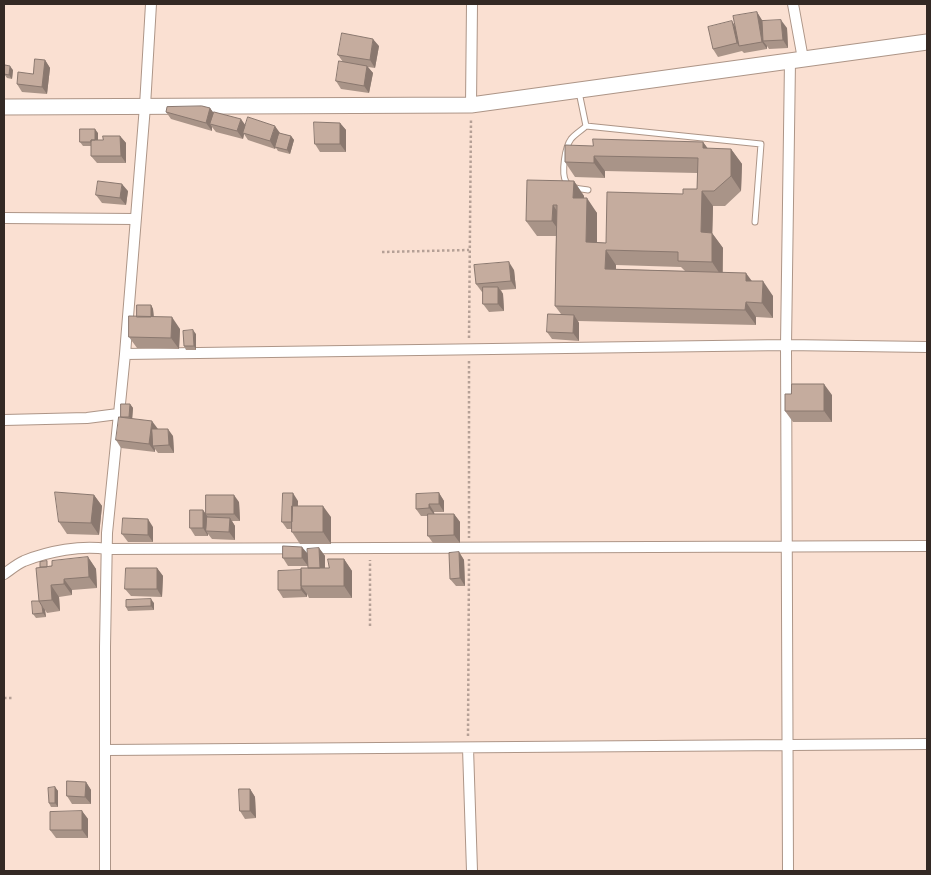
<!DOCTYPE html>
<style>
body{margin:0}
#map{position:relative;width:931px;height:875px;overflow:hidden;background:#fae0d2;font-family:Bitter,serif}
canvas{display:block}
.frame{position:absolute;inset:0;border:5px solid #332924;pointer-events:none}
</style>
<div id="map">
<canvas width="931" height="875"></canvas>
<div class="frame"></div>
</div>
<script>
const c = document.querySelector('canvas').getContext('2d');
c.lineJoin = 'round';
function trace(path, color, width, dash) {
  c.strokeStyle = color;
  c.lineWidth = width;
  c.lineCap = dash ? 'butt' : 'round';
  c.setLineDash(dash || []);
  c.stroke(path);
}
function fill(path, color) {
  c.fillStyle = color;
  c.fill(path, 'evenodd');
}
const lane = new Path2D(`
 M579,92L586,126L761,144L755,222
 M586,126C582,130 575,134 571,139C565,147 561,173 566,182C571,189 581,189 588,190`);
const street = new Path2D(`
 M793,4L803,59
 M471,105L472,4
 M4,218L135,219
 M125,354L786,345L927,347
 M4,420L87,418L118,414
 M4,574C10,570 17,564 24,561C49,551 81,545 107,549L927,546
 M468,748L472,871
 M106,750L927,744
 M105,871V647L107,533L125,354L145,106L151,4
 M788,871L786,345L790,61`);
const secondary = new Path2D(`
 M4,107L471,105L927,42`);
trace(lane, '#ad9587', 7);
trace(street, '#ad9587', 12);
trace(secondary, '#ad9587', 17);
trace(new Path2D(`
 M382,252L469,250
 M469,338L471,119
 M469,361V538
 M370,626V560
 M4,698H14
 M468,736L469,559`), '#b5a096', 2.5, [2.5, 2.5]);
trace(lane, '#fff', 5);
trace(street, '#fff', 10);
trace(secondary, '#fff', 15);
fill(new Path2D(`
 M757,12L762,21L787,28L788,48L769,49L767,46V49L744,53L742,51L718,57L713,49L735,26Z
 M379,46L375,68L368,67L373,73L369,93L341,89L336,81L343,62L338,55Z
 M45,60L50,68L47,94L22,92L17,84L33,74Z
 M13,70L12,79L7,78L4,74Z
 M210,108L213,113L245,125L291,136L294,140L290,154L278,151L276,148L275,149L248,140L244,134L243,139L216,132L212,127V131L171,119L166,112Z
 M340,123L346,130V152H320L315,144Z
 M98,133V140H103L120,136L126,143V163H97L91,156V146H83L80,142Z
 M703,142L708,149H731L742,164L741,191L725,206H713L712,233L723,248V272L752,281L773,296V318L756,317V325L578,321L579,323V341L552,339L547,332L561,314L555,306L556,236H537L526,221L574,181L584,196V198L597,213V242L606,243L683,194L697,189V173L605,171V178L575,177L565,162L593,146ZM616,265L681,267L685,271L616,269Z
 M128,191L126,205L102,203L96,195Z
 M514,270L516,289L501,290L503,294L504,311L489,312L483,304V292H482L476,284Z
 M151,305L153,309L154,317L180,329L179,349L137,348L129,337L137,317Z
 M196,334V350H186L184,346Z
 M832,395V422H793L785,411Z
 M130,404L133,408L132,419L173,436L174,453H158L155,449V452L121,448L116,440Z
 M439,493L444,501V512H434V514H454L460,522V543H433L428,536V516H421L416,509Z
 M94,495L102,506L99,535L67,534L59,522Z
 M298,501V506L331,517V544H300L292,532V529H287L282,522Z
 M239,502L240,521H232L235,526V540L212,539L208,534V536H195L190,528L208,517L206,514Z
 M153,527V542H128L122,534Z
 M319,548L325,556V568H329L344,559L352,571V598H309L307,594V597L283,598L278,590L301,570L308,568V566H288L283,558L307,554Z
 M459,552L464,560L465,586H456L450,579Z
 M88,557L96,569L97,588L72,590V595L59,597L60,611L47,613L45,610L46,617L36,618L33,614L39,601L50,565V566Z
 M157,568L163,576L162,597L131,596L125,589Z
 M154,603V610L128,611L126,607Z
 M86,782L91,790V804H72L67,796Z
 M55,787L58,791V807H51L49,803Z
 M250,789L255,797L256,818L245,819L240,811Z
 M82,811L88,819V838H56L50,830Z`), '#a99488');
fill(new Path2D(`
 M757,12L762,20L766,41H763L767,46V49L762,42Z
 M781,20L787,28L788,48L783,40Z
 M732,21L737,29L739,46L737,43Z
 M373,39L379,46L375,68L370,60Z
 M45,60L50,68L47,94L42,87Z
 M10,66L13,70L12,79L9,75Z
 M367,66L373,73L369,93L364,86Z
 M210,108L216,116L210,124L212,127V131L206,123Z
 M241,119L246,126L243,133L244,134L243,139L237,131Z
 M340,123L346,130V152L340,144Z
 M275,126L280,133L275,147V149L270,141Z
 M95,129L98,133V146L95,142Z
 M120,136L126,143V163L121,156Z
 M291,136L294,140L290,154L287,150Z
 M703,142L714,157L703,148Z
 M731,149L742,164L741,191L731,176Z
 M594,156L605,171V178L594,163Z
 M574,181L584,196V213L573,198Z
 M122,184L128,191L126,205L120,198Z
 M702,191L713,206L712,248L701,232Z
 M587,198L597,213V257L586,242Z
 M553,205L563,220V236L552,221Z
 M712,233L723,248L722,277L712,262Z
 M606,250L616,265V284L605,269Z
 M509,262L514,270L516,289L511,281Z
 M746,273L757,288L746,281Z
 M763,281L773,296V318L762,303Z
 M498,287L503,294L504,311L498,304Z
 M746,302L756,317V325L745,310Z
 M151,305L153,309L154,322L151,318Z
 M574,315L579,323V341L573,333Z
 M172,317L180,329L179,349L171,338Z
 M193,330L196,334V350L194,346Z
 M824,384L832,395V422L824,411Z
 M130,404L133,408L132,421L129,417Z
 M152,421L158,429L153,446L155,449V452L149,444Z
 M168,429L173,436L174,453L169,445Z
 M293,493L298,501L297,529L292,522Z
 M439,493L444,501V512L439,504Z
 M94,495L102,506L99,535L91,523Z
 M234,495L239,502L240,521L234,514Z
 M429,504L434,512L435,516L429,508Z
 M323,506L331,517V544L323,532Z
 M203,510L209,518L206,531L208,534V536L203,528Z
 M454,514L460,522V543L454,535Z
 M230,518L235,526V540L229,532Z
 M148,519L153,527V542L148,535Z
 M302,547L308,554V566L302,558Z
 M319,548L325,556V577L320,570Z
 M459,552L464,560L465,586L460,578Z
 M88,557L96,569L97,588L89,577Z
 M344,559L352,571V598L344,586Z
 M157,568L163,576L162,597L157,589Z
 M301,570V586L307,594V597L301,590Z
 M64,579L72,590V595L64,584Z
 M51,585L59,597L60,611L52,600Z
 M151,599L154,603V610L151,606Z
 M42,606L45,610L46,617L43,613Z
 M86,782L91,790V804L85,797Z
 M55,787L58,791V807L55,803Z
 M250,789L255,797L256,818L250,811Z
 M82,811L88,819V838L82,830Z`), '#8a786f');
const building = new Path2D(`
 M757,12L762,42L739,46L733,16Z
 M781,20L783,40L763,41L762,21Z
 M732,21L737,43L713,49L708,27Z
 M342,33L373,39L370,60L338,55Z
 M35,59L45,60L42,87L17,84L18,72L33,74Z
 M339,61L367,66L364,86L336,81Z
 M5,65L10,66L9,75L4,74Z
 M202,106L210,108L206,123L166,112L167,107Z
 M214,112L241,119L237,131L210,124Z
 M248,117L275,126L270,141L243,133Z
 M314,122L340,123V144H315Z
 M80,129H95V140H91V142H80Z
 M279,133L291,136L287,150L275,147Z
 M103,136H120L121,156H91V140H103Z
 M593,139L703,142V148L731,149V176L714,191H702L701,232L712,233V262L678,261V252L606,250L605,269L746,273V281H763L762,303L746,302L745,310L555,306L557,205H553L552,221H526L527,180L574,181L573,198H587L586,242L606,243L607,192L683,194V189H697L698,158L594,156V163L565,162V145L593,146Z
 M98,181L122,184L120,198L96,195Z
 M509,262L511,281L476,284L474,265Z
 M483,287H498V304H483Z
 M137,305H151V317H137Z
 M548,314L574,315L573,333L547,332Z
 M129,316L172,317L171,338L129,337Z
 M193,330L194,346H184L183,331Z
 M792,384H824V411H785V394H791Z
 M121,404H130L129,417H121Z
 M119,417L152,421L149,444L116,440Z
 M152,429H168L169,445L153,446Z
 M55,492L94,495L91,523L59,522Z
 M283,493H293L292,522H282Z
 M439,493V504H429V508L416,509V494Z
 M206,495H234V514H206Z
 M292,506H323V532H292Z
 M190,510H203V528H190Z
 M428,514H454V535L428,536Z
 M207,517L230,518L229,532L206,531Z
 M123,518L148,519V535L122,534Z
 M283,546L302,547V558H283Z
 M319,548L320,568H308L307,549Z
 M459,552L460,578L450,579L449,553Z
 M88,557L89,577L64,579V584L51,585L52,600L39,601L36,568L52,566V561Z
 M328,559H344V586H301V568H329Z
 M47,561V567H40V562Z
 M126,568H157V589H125Z
 M301,570V590H278V571Z
 M151,599V606L126,607V600Z
 M32,601H39L42,606L43,613L33,614Z
 M67,781L86,782L85,797L67,796Z
 M55,787V803H49L48,788Z
 M239,789H250V811H240Z
 M82,811V830H50V812Z`);
fill(building, '#c5ac9e');
trace(building, '#8a786f', 1);
</script>
